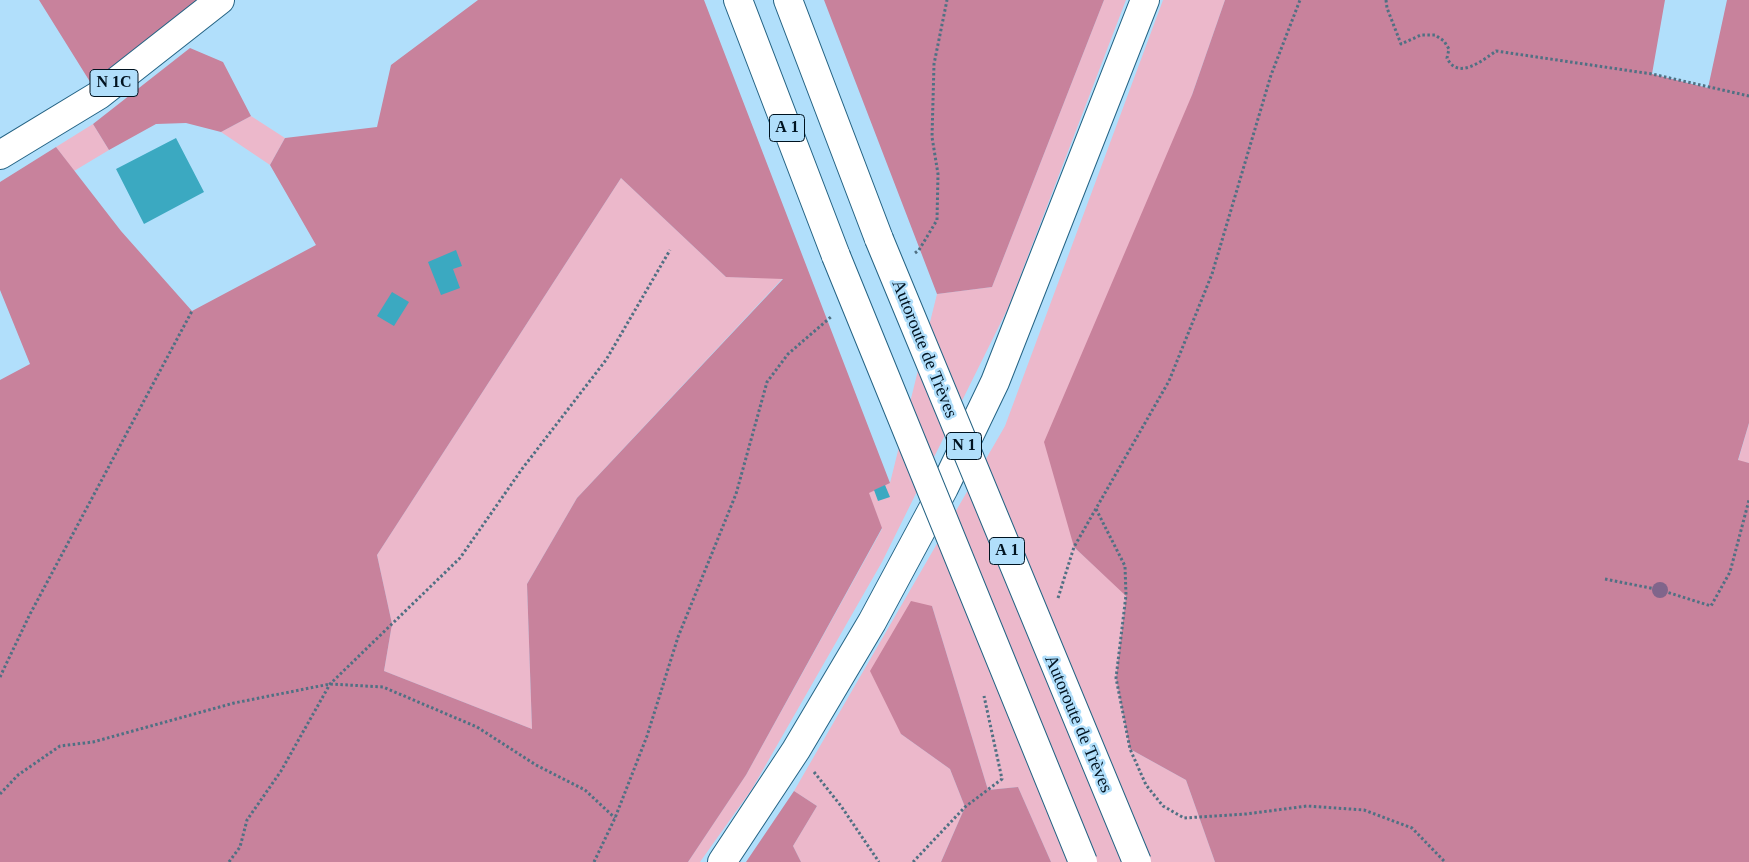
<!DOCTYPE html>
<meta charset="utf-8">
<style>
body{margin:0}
canvas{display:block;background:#b1dffb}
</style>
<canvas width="1749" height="862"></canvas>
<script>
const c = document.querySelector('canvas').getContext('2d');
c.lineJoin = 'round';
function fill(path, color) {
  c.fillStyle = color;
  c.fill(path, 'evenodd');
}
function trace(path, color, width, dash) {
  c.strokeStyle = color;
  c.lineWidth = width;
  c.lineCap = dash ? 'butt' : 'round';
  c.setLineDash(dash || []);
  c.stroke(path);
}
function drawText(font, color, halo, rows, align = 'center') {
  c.font = font + ' Georgia,serif';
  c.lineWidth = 5;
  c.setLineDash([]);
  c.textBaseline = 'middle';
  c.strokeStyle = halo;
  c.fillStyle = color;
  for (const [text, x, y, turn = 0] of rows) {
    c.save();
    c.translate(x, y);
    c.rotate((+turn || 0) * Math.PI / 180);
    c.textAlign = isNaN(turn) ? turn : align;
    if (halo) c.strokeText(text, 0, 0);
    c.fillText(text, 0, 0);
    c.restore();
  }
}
fill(new Path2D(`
 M1104,0H1126L1008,308L882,562L752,789L700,862H688L746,775L882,529L868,492L890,483L937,294L992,287Z
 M1163,0H1225L1192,95L1074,547L1126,595L1116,678L1130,749L1186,780L1215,862H1051L1018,787L988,790L932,606L901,734L950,769L965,807L941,862H801L793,846L817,806L794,791L1005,426Z
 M251,116L285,138L270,165L221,132Z
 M93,124L109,150L74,171L56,147Z
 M621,178L726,277L783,278L577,498L527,584L532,729L384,671L392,624L377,555Z
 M1749,423V463L1738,461Z`), '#ecb8cb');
fill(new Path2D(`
 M39,0H197L92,85Z
 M478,0H704L890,483L869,493L882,528L746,775L688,862H0V380L30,364L0,290V182L56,147L121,231L192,311L316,245L270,165L285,138L377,127L391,65ZM621,178L726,277L783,279L577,498L527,584L532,729L384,671L392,624L377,555Z
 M824,0H1104L992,287L937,294Z
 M1225,0H1665L1652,74L1708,88L1727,0H1749V423L1738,460L1749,463V862H1215L1186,780L1130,749L1116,678L1126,596L1074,547L1044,442L1192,95Z
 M190,48L223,62L251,116L221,132L186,123L156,124L109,150L93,124Z
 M911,601L932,606L988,790L1018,787L1051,862H941L965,807L950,769L901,734L870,671Z
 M794,791L817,806L793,846L801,862H746Z`), '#c8829c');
fill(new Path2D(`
 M176,138L204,192L144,224L116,169Z
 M456,250L462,266L453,269L460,288L441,295L428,262Z
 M392,292L409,302L394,326L377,316Z
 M885,485L890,497L878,501L874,490Z`), '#3ba9c1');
const major = new Path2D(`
 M0,155L99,95L220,0
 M722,862L796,750L872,622L944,488L995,382L1145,0`);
const highway = new Path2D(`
 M738,0L836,256
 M788,0L879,239`);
trace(major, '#246384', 30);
trace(highway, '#246384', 30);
trace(new Path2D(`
 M1386,0L1387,8L1401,44L1421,35H1435L1444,41L1449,49L1447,58C1458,81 1483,60 1496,51L1652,74L1749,96
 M915,253L919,250L937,220L938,174L932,137L934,64L947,0
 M1096,509L1125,566L1126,595L1116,678L1130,749L1146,785L1163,806L1184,818L1246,814L1307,806L1364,810L1412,828L1445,862
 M1605,579L1660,590L1711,606L1730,572L1749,500
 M1058,598L1074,547L1169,381L1212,274L1271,75L1300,0
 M0,677L29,616L192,311
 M814,772L841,806L879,862
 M0,794L18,775L60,746L93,742L234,703L330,684L383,687L477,727L536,765L585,790L615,818
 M229,862L240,847L247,820L281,771L330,684L460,558L522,469L606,360L670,250
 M594,862L615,818L647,736L678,637L736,494L767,382L788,354L832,316
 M913,862L965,807L1002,779L984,696`), '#507083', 3, [2.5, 2.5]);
trace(major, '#fff', 28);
trace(highway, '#fff', 28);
const highwayBridge = new Path2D(`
 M879,239L1137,862
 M836,256L1083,862`);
trace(highwayBridge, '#246384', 30, []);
trace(highwayBridge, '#fff', 28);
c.fillStyle = '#80658b';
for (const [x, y] of [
 [1660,590]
]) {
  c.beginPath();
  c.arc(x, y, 8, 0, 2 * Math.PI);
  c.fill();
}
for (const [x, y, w] of [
 [114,83,48],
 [787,128,35],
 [964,446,35],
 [1007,551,35]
]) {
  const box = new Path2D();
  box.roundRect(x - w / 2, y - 13.5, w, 27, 4);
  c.fillStyle = '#b1dffb';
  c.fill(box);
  trace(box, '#001320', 1);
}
drawText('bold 16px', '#001320', null, [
 ["N 1C",114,83],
 ["A 1",787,128],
 ["N 1",964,446],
 ["A 1",1007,551]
]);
drawText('18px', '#001320', '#b1dffb', [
 ["Autoroute de Trèves",924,349,68],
 ["Autoroute de Trèves",1078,724,67]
]);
</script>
